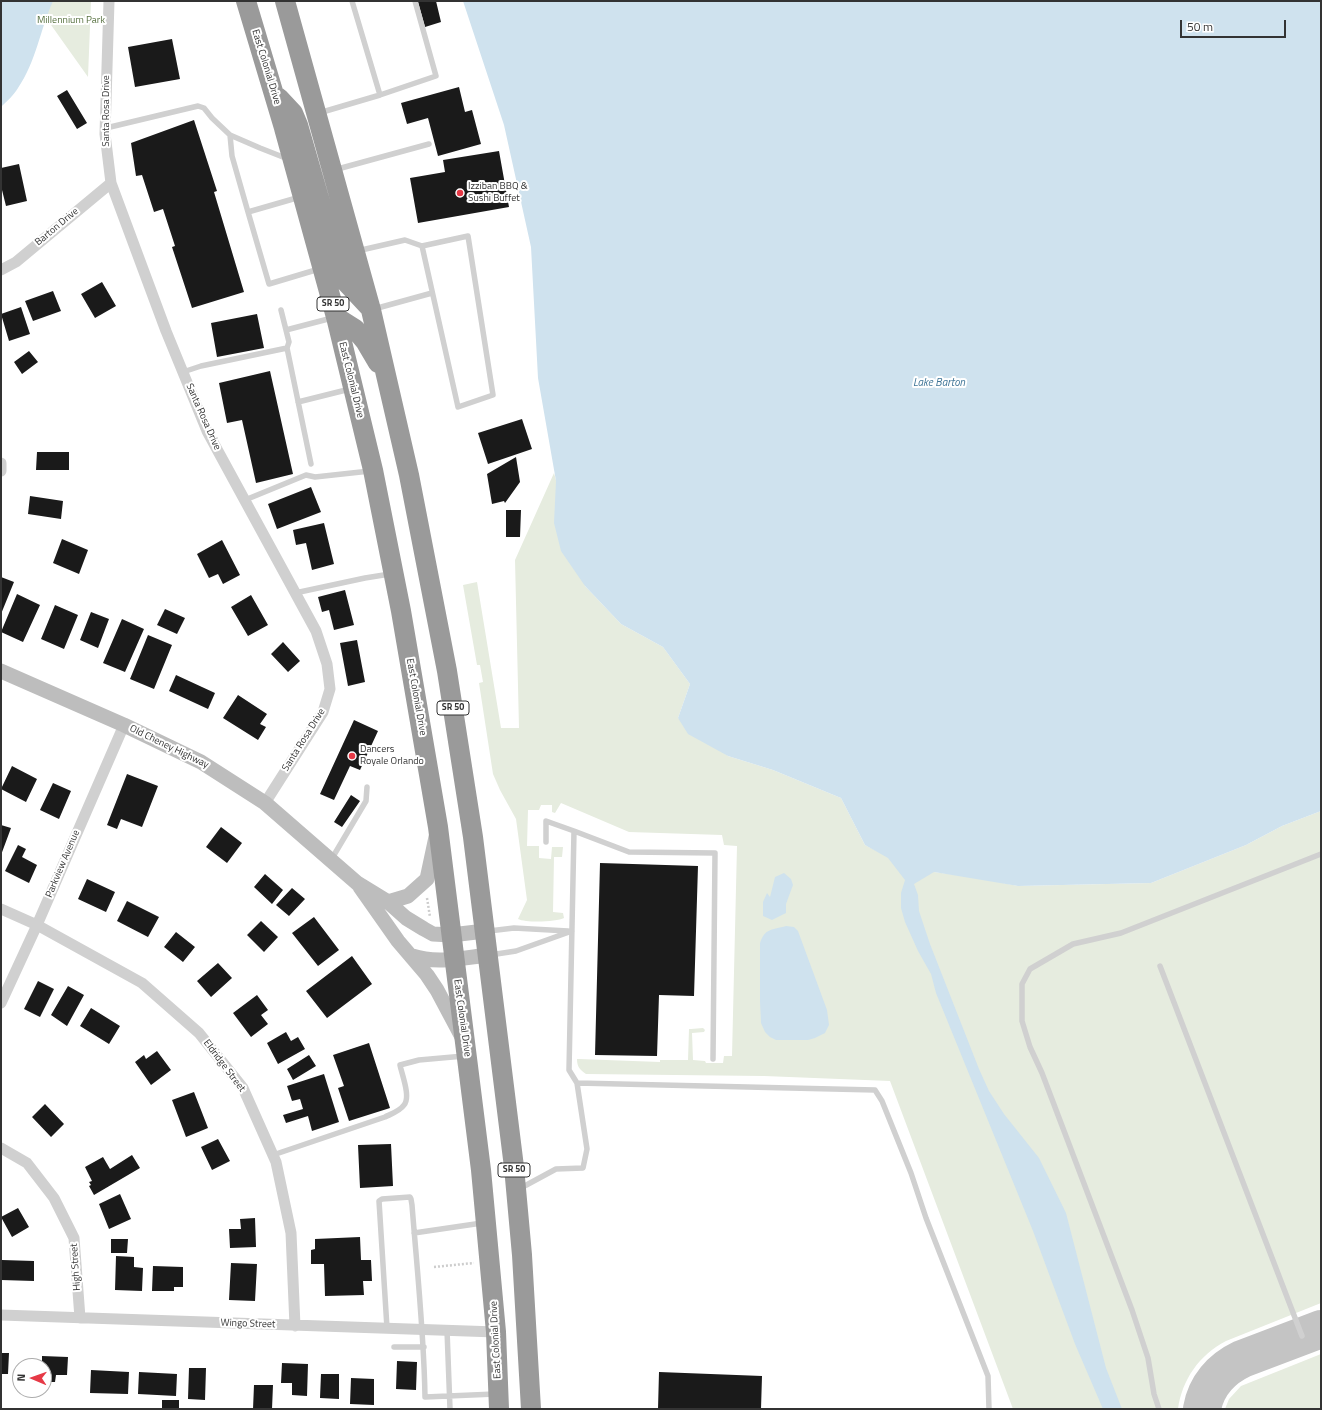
<!DOCTYPE html>
<style>
body{margin:0}
#map{position:relative;width:1322px;height:1410px;overflow:hidden;background:#fff;font-family:"Titillium Web",sans-serif}
canvas{display:block}
.frame{position:absolute;inset:0;border:2px solid #333;pointer-events:none}
.north{position:absolute;left:12px;top:1358px;width:40px;height:40px;box-sizing:border-box;background:#fff;border:1px solid #adadad;border-radius:50%;rotate:272deg;font-size:11px;font-weight:700;line-height:16px;text-align:center;color:#333}
.north::after{content:'';display:block;margin:auto;width:14px;height:18px;background:#e63946;clip-path:polygon(50% 0,100% 100%,50% 72%,0 100%)}
.scale{position:absolute;left:1180px;top:20px;width:106px;height:18px;box-sizing:border-box;border:2px solid #333;border-top:0;padding-left:5px;font-size:12px;line-height:14px;white-space:nowrap;color:#333;-webkit-text-stroke:3px #fff;paint-order:stroke}
</style>
<div id="map">
<canvas width="1322" height="1410"></canvas>
<div class="frame"></div>
<div class="north">N</div>
<div class="scale">50 m</div>
</div>
<script>
const c = document.querySelector('canvas').getContext('2d');
c.lineJoin = 'round';
function fill(path, color) {
  c.fillStyle = color;
  c.fill(path, 'evenodd');
}
function trace(path, color, width, dash) {
  c.strokeStyle = color;
  c.lineWidth = width;
  c.lineCap = dash ? 'butt' : 'round';
  c.setLineDash(dash || []);
  c.stroke(path);
}
function drawText(font, color, halo, rows, align = 'center') {
  c.font = font + ' "Titillium Web",sans-serif';
  c.lineWidth = 4;
  c.setLineDash([]);
  c.textBaseline = 'middle';
  c.strokeStyle = halo;
  c.fillStyle = color;
  for (const [text, x, y, turn = 0] of rows) {
    c.save();
    c.translate(x, y);
    c.rotate((+turn || 0) * Math.PI / 180);
    c.textAlign = isNaN(turn) ? turn : align;
    if (halo) c.strokeText(text, 0, 0);
    c.fillText(text, 0, 0);
    c.restore();
  }
}
fill(new Path2D(`
 M34,1H91L88,77Z
 M554,473L585,586L621,624L663,647L690,684L678,718L728,756L773,770L841,798L865,845L912,869L978,878L1018,886L1151,883L1246,845L1282,826L1321,811V1303L1226,1341C1199,1355 1182,1380 1178,1409H1013L890,1081L764,1076L586,1074C580,1070 577,1067 577,1059H579L660,1062V1060H688L689,1029H691L703,1028L705,1030L704,1032L692,1033L693,1060L705,1061L706,1063H723L724,1056H732L737,846L724,845L722,835L629,832L561,803L555,813L552,812V805H541L539,810H528L527,846H539V858L551,859L552,847H563L562,857H554L553,912L563,913L564,918C557,922 526,923 518,919L527,900L516,819L500,790L493,774L479,683L483,682L480,665H477L463,585L477,582L501,728H519L515,560Z
 M1321,1354V1409H1225L1229,1399L1241,1386Z`), '#e6ecdf');
fill(new Path2D(`
 M1,1H53C40,30 36,62 18,88C14,95 7,101 1,107Z
 M463,1H1321V811L1282,826L1246,845L1151,883L1018,886L934,872L914,884L918,895L919,911L930,944L979,1069L989,1091L1004,1114L1039,1158L1066,1213L1106,1368L1122,1409H1103L1075,1344L1033,1231L936,993L931,974L918,951L905,922L901,908V893L905,880L888,858L865,845L841,798L773,770L728,756L688,734L678,718L690,684L663,647L621,624L585,586L561,551L554,523L556,481L538,378L531,247L504,125Z
 M784,873L791,879L793,885L786,904V913L772,920L763,916V902L767,893L770,897L775,877Z
 M786,926L794,927L798,931L827,1010L829,1025L825,1033L815,1038L808,1040H776L770,1037L765,1032L761,1023L760,1002V943C765,928 772,930 786,926Z`), '#cfe2ee');
trace(new Path2D(`
 M1202,1409C1206,1386 1221,1369 1242,1359L1321,1329`), '#c4c4c4', 38);
fill(new Path2D(`
 M436,1L441,22L425,27L418,2Z
 M172,39L180,79L135,87L128,47Z
 M459,87L465,112L472,110L481,144L438,156L428,118L407,124L401,103Z
 M67,90L87,123L77,129L57,96Z
 M194,120L217,191L214,192L244,292L192,308L172,247L175,246L163,209L154,212L142,175L136,176L131,143Z
 M499,151L509,207L418,223L410,178L445,172L443,160Z
 M19,164L27,201L6,206L1,186V168Z
 M102,282L116,306L95,318L81,294Z
 M53,291L61,311L33,321L25,301Z
 M21,307L30,334L9,341L1,314Z
 M257,314L264,348L217,357L211,323Z
 M29,351L38,362L22,374L14,362Z
 M270,371L293,474L256,483L242,420L227,423L219,383Z
 M522,419L532,449L488,464L478,433Z
 M37,452H69V470H36Z
 M516,457L520,482L505,503L504,501L492,504L487,474Z
 M311,487L321,512L277,529L268,504Z
 M30,496L63,501L61,519L28,514Z
 M506,510H521L520,537H506Z
 M324,523L334,564L312,570L306,543L296,545L293,530Z
 M62,539L88,550L79,574L53,563Z
 M222,540L240,575L223,584L218,574L209,578L197,554Z
 M1,577L14,582L1,614Z
 M345,590L354,625L334,630L329,610L322,612L318,597Z
 M17,594L40,605L23,642L1,632Z
 M251,595L268,625L248,636L231,607Z
 M55,605L78,615L64,649L41,639Z
 M165,609L185,618L177,634L157,625Z
 M91,612L109,619L98,648L80,640Z
 M122,619L144,629L125,672L103,663Z
 M148,635L172,645L154,689L130,679Z
 M357,640L365,682L348,686L340,643Z
 M283,642L300,661L288,672L271,654Z
 M176,675L215,693L208,709L169,691Z
 M238,695L267,714L260,724L266,727L258,740L223,718Z
 M354,720L378,731L360,770L350,766L334,800L320,794Z
 M12,766L37,779L26,802L1,789Z
 M127,774L158,786L142,827L121,819L117,829L107,825Z
 M53,783L71,791L59,819L40,810Z
 M351,795L360,801L342,827L334,822Z
 M1,825L11,828L1,855Z
 M221,827L242,843L227,863L206,847Z
 M18,845L26,849L22,857L37,865L29,883L5,871Z
 M600,863L698,866L694,996L659,995L657,1056L595,1055Z
 M265,874L283,890L272,904L254,887Z
 M87,879L115,892L106,912L78,899Z
 M292,888L305,899L289,916L276,905Z
 M127,901L159,917L148,937L117,921Z
 M314,917L339,950L318,966L292,933Z
 M261,921L278,937L264,952L247,935Z
 M176,932L195,947L183,962L164,947Z
 M352,956L372,984L327,1018L306,991Z
 M218,963L232,978L211,997L197,981Z
 M38,981L54,989L40,1017L24,1009Z
 M68,986L84,995L67,1026L51,1015Z
 M257,995L268,1010L261,1015L268,1024L251,1037L233,1013Z
 M91,1008L120,1026L109,1044L80,1026Z
 M286,1032L291,1041L298,1037L305,1049L278,1064L267,1043Z
 M369,1043L390,1108L349,1121L338,1088L344,1086L333,1055Z
 M157,1051L171,1070L151,1085L135,1062L144,1055L146,1059Z
 M309,1055L316,1066L293,1080L287,1069Z
 M324,1074L339,1122L312,1131L308,1116L286,1123L283,1115L303,1109L300,1099L292,1101L287,1086Z
 M194,1092L208,1128L186,1137L172,1100Z
 M45,1104L64,1124L51,1137L32,1117Z
 M218,1139L230,1161L212,1170L201,1147Z
 M391,1144L393,1186L360,1188L358,1145Z
 M132,1155L140,1168L94,1195L89,1186L91,1185L89,1182L92,1181L85,1167L103,1157L110,1169Z
 M120,1194L131,1219L109,1229L99,1204Z
 M18,1208L29,1227L12,1237L1,1217Z
 M255,1218L256,1247L230,1248L229,1229H241L240,1219Z
 M360,1237L361,1260H371L372,1281H363L364,1295L325,1296L324,1264H311V1250L315,1249V1239Z
 M111,1239H128L127,1253H111Z
 M116,1256L134,1257V1267L143,1268L142,1291L115,1290Z
 M2,1260L34,1261V1281L1,1280Z
 M231,1263L257,1264L255,1301L229,1300Z
 M153,1266L183,1267V1287H174V1291H152Z
 M1,1353H9L8,1374H1Z
 M42,1356L68,1357L67,1375H56L55,1382H44V1366H42Z
 M397,1361L417,1362L416,1390L396,1389Z
 M282,1363L308,1364L307,1396L292,1395V1383H281Z
 M189,1368H206L205,1400L188,1399Z
 M91,1370L129,1372L128,1394L90,1393Z
 M139,1372L177,1374L176,1396L138,1394Z
 M659,1372L762,1376L761,1409H658Z
 M321,1374H339V1399L320,1398Z
 M351,1378L374,1379V1405L350,1404Z
 M254,1385H273L272,1409H253Z
 M162,1400H179V1409H162Z`), '#1a1a1a');
trace(new Path2D(`
 M427,898L430,917
 M434,1267L474,1263`), '#cdcdcd', 2.5, [2, 2]);
trace(new Path2D(`
 M380,95L436,76L415,1
 M319,113L380,95L352,1
 M106,128L198,106L204,108L212,118L230,135L260,148L288,159
 M230,135L232,156L248,212
 M334,170L429,144
 M300,197L248,212L269,284L319,269
 M357,251L405,240L422,246L468,236L493,395L458,407L422,246
 M374,309L432,293
 M286,330L332,318
 M287,348L311,464
 M183,372L201,366L287,348L289,342L281,310
 M298,402L350,389
 M245,500L306,475L315,477L370,471
 M295,593L365,578L390,574
 M546,842V821L574,831
 M331,860L366,801L367,787
 M489,931L514,928L568,931
 M490,955L516,951L572,931
 M1160,966L1302,1336
 M577,1083L875,1090L882,1101L911,1173L926,1218L988,1376L989,1409
 M273,1155L385,1117C391,1114 400,1111 404,1105C411,1097 402,1075 400,1065L419,1060L464,1056
 M519,1189L556,1169L583,1168L587,1149L577,1083L569,1070L574,831L629,852L715,853L713,1059
 M414,1233L482,1223
 M387,1328L379,1201L382,1199L410,1197L411,1199L412,1205C417,1269 424,1333 425,1397L495,1394
 M447,1330L450,1409
 M394,1347H424
 M1159,1409L1154,1394L1148,1358L1132,1310L1042,1073L1030,1047L1022,1021V984L1030,969L1073,944L1121,933L1321,854`), '#d0d0d0', 5.5);
trace(new Path2D(`
 M109,1L105,134L111,183L166,331L207,431L316,631L327,664L330,689L323,712L265,803
 M1,270L16,262L111,183
 M1,463V471
 M1,909L37,925L142,983L199,1033L243,1088L276,1162L291,1233L295,1326
 M1,1003L37,925L124,725
 M1,1148L27,1163L54,1198L74,1238L80,1318
 M1,1315L496,1332`), '#d0d0d0', 11);
trace(new Path2D(`
 M1,671L124,725L201,762L265,803L357,883L388,902L406,918L424,929L433,934L451,935L485,931
 M360,887L398,941L427,975L437,990L462,1037
 M388,902L408,896L427,879L436,837
 M412,956C437,964 462,958 488,955`), '#bdbdbd', 15);
trace(new Path2D(`
 M246,1L284,128L336,317L373,470L401,611L438,827L481,1170L496,1332L499,1409
 M285,1L371,310L409,475L447,671L473,837L514,1167L522,1255L531,1409
 M279,98L293,113L298,125L342,278L370,308
 M336,317L355,329L365,341L378,363`), '#9a9a9a', 20);
for (const [x, y, r, color] of [
 [460,193,4,"#e63946"],
 [352,756,4,"#e63946"]
]) {
  const dot = new Path2D();
  dot.arc(x, y, r, 0, 2 * Math.PI);
  c.fillStyle = color;
  c.fill(dot);
  trace(dot, '#fff', 1.5);
}
for (const [x, y, w] of [
 [333,304,32],
 [453,708,32],
 [514,1170,32]
]) {
  const box = new Path2D();
  box.roundRect(x - w / 2, y - 7, w, 14, 3);
  c.fillStyle = '#fff';
  c.fill(box);
  trace(box, '#333', 1);
}
drawText('bold 9px', '#333', null, [
 ["SR 50",333,304],
 ["SR 50",453,708],
 ["SR 50",514,1170]
]);
drawText('10px', '#56703f', '#fff', [
 ["Millennium Park",71,21]
]);
drawText('10px', '#333', '#fff', [
 ["East Colonial Drive",266,67,73],
 ["Santa Rosa Drive",107,111,-90],
 ["Barton Drive",57,227,-40],
 ["East Colonial Drive",351,380,76],
 ["Santa Rosa Drive",203,417,66],
 ["East Colonial Drive",416,697,80],
 ["Santa Rosa Drive",304,740,-58],
 ["Old Cheney Highway",169,747,26],
 ["Parkview Avenue",63,864,-67],
 ["East Colonial Drive",462,1018,82],
 ["Eldridge Street",224,1066,53],
 ["High Street",76,1267,-94],
 ["Wingo Street",248,1324,2],
 ["East Colonial Drive",496,1340,-93]
]);
drawText('10px', '#333', '#fff', [
 ["Izziban BBQ &",468,187],
 ["Sushi Buffet",468,199],
 ["Dancers",360,750],
 ["Royale Orlando",360,762]
], 'left');
drawText('italic 11px', '#3f7597', '#fff', [
 ["Lake Barton",939,383]
]);
</script>
